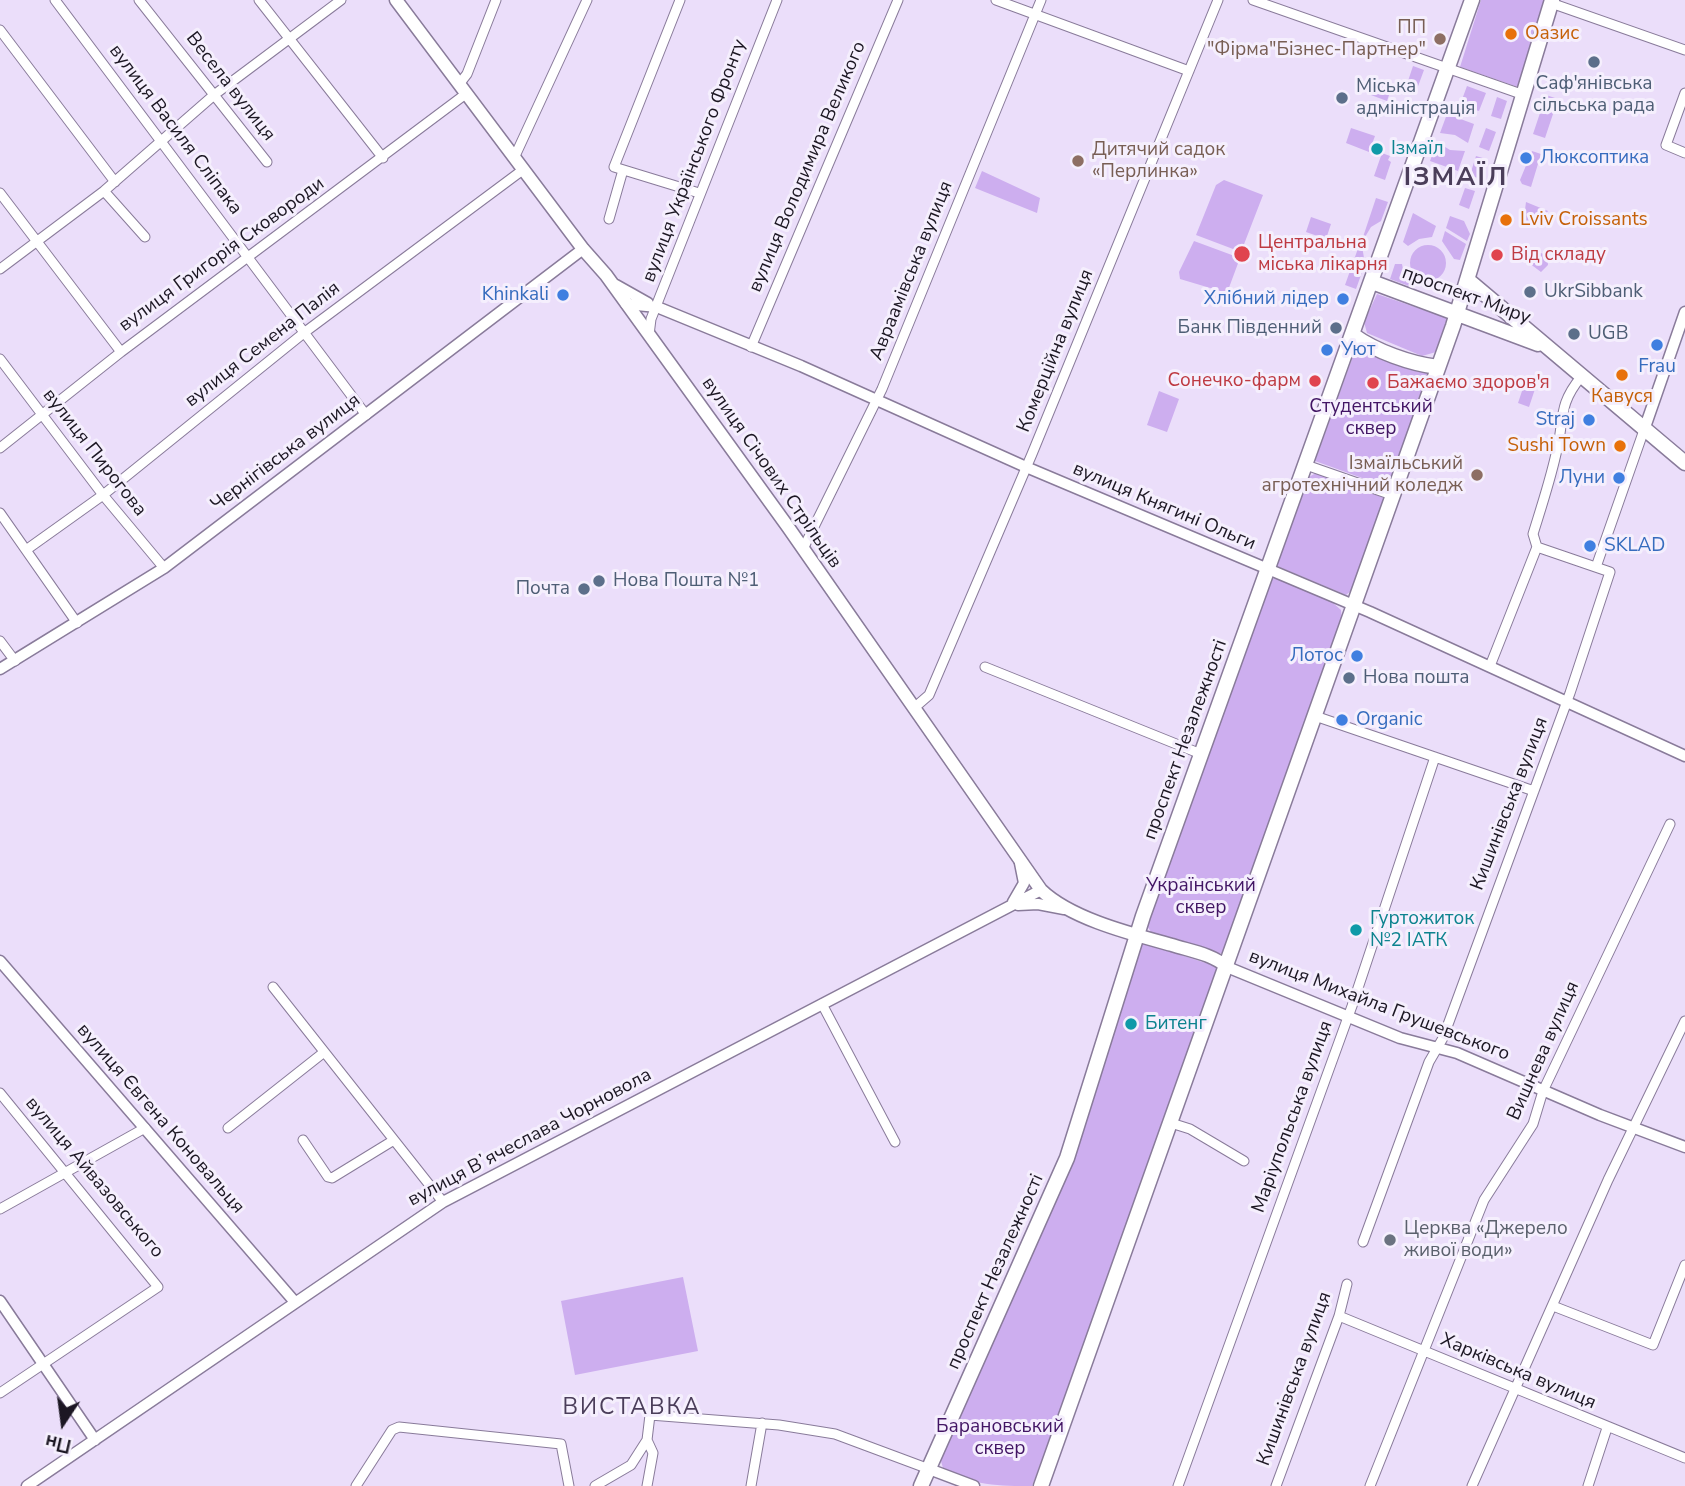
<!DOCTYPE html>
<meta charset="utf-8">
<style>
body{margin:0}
#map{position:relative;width:1685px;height:1486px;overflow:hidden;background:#ebdefa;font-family:"Nunito Sans",sans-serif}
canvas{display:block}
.north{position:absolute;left:28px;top:1388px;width:70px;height:70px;-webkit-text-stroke:5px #f5effd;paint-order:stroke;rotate:193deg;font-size:19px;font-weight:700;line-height:28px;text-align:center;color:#1c1723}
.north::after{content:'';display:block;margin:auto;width:24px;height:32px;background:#1c1723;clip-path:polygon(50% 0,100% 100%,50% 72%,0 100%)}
</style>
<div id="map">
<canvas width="1685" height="1486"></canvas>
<div class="north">Пн</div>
</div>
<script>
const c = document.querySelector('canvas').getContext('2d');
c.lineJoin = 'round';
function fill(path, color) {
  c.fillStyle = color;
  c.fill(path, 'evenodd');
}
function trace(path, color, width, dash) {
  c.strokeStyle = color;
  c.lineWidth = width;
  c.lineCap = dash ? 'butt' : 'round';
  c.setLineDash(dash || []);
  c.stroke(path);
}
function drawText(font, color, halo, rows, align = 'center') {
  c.font = font + ' "Nunito Sans",sans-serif';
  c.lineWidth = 6;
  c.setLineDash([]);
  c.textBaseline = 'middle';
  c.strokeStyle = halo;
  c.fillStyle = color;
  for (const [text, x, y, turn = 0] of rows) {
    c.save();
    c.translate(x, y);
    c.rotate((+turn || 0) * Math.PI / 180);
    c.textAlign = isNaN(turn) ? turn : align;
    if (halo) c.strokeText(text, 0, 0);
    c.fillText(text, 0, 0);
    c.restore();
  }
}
fill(new Path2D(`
 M1481,0H1546L1518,87L1460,67Z
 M1413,66L1424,70L1417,89L1414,88L1413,92L1405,90Z
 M1368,77L1392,86L1387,101L1363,92Z
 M1467,86L1486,93L1479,111L1460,105Z
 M1546,95L1558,99L1545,138L1533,134Z
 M1497,97L1507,101L1501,119L1491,116Z
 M1447,114L1474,124L1468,143L1455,135L1440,133Z
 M1351,128L1375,136L1369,152L1346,143Z
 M1486,128L1496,132L1489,151L1479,147Z
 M1437,142L1450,150L1465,151L1458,171L1430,161Z
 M1532,151L1541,154L1531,187L1522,184L1520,180Z
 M1382,153L1390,156L1388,160L1391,162L1385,180L1374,176Z
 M1476,156L1486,159L1480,179L1470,175Z
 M982,171L1040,198L1037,213L975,188Z
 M1224,180L1263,195L1241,252L1196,235L1216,185Z
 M1465,188L1475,191L1469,209L1459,205Z
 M1376,198L1388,202L1381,221L1371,227L1365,237H1363Z
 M1526,202L1548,211L1545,216L1538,214L1534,224L1523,225Z
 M1413,213L1436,226L1432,237L1419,239L1408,246L1403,242Z
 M1450,216L1464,221L1470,234L1467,241L1446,228Z
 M1311,217L1331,224L1326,239L1306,232Z
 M1445,231L1466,244L1460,260L1454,259L1442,241Z
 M1361,240L1365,264L1356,289L1345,285Z
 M1194,241L1240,258L1227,293L1180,279L1179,272Z
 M1410 263a18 18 0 1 1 36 0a18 18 0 1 1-36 0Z
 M1528,249L1547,255L1548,265L1541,272L1525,260L1524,252Z
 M1395,264H1402L1404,275L1414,288L1390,279Z
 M1377,294L1447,318L1436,352L1422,356L1367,333L1364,322Z
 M1357,345L1425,371L1428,376L1387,487L1315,461Z
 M1525,382L1536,386L1529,407L1518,403Z
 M1159,391L1179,399L1167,432L1147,425Z
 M1316,473L1384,498L1351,591L1346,595L1277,566L1307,478Z
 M1278,578L1332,602L1341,610L1342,619L1223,953H1218L1151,932L1147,926L1271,579Z
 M1144,943L1218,967L1125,1237L1032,1486C1001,1486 970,1486 943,1468L940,1458L1057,1197L1141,946Z
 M683,1277L698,1351L575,1375L561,1301Z`), '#cdaeef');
const minor = new Path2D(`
 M55,0L366,415
 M139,0L267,162
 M259,0L383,158
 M680,0L614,167L699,193
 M996,0L1189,71
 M1253,0L1524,95
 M1551,3L1685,50
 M0,30L115,182
 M460,83L467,74L496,0
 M1685,93L1666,145L1685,153
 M515,156L587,0
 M104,191L145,237
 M0,193L121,352
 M609,219L623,170
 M0,269L104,191L214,95L341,0
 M649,335L651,319L777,0
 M751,347L898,0
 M0,359L103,495L164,568
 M0,448L121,352L467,93
 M1306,465L1392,495
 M0,513L77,623
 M803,549L882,389L1041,0
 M26,550L103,495L305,332L524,169
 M1596,567L1644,430
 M0,641L15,661
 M1490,666L1537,547L1533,534C1541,508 1550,481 1556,454C1565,420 1557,406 1581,377
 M985,667L1201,754
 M914,708L929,695L1032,454L1218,0
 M1315,716L1534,791
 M273,987L443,1202
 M822,1004L895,1142
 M0,1093L158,1287L0,1393
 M1171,1123L1190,1129L1244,1161
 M228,1128L323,1053
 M303,1140L328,1177L332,1178L394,1140
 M0,1209L145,1128
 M1363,1242L1429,1062L1443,1038L1570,693L1610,572L1537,547
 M1553,1306L1653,1345L1685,1265
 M1339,1316L1685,1458
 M356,1486L392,1430L399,1427L561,1444L569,1486
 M595,1486L631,1465L647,1440
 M647,1486L653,1453L647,1440L650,1415L779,1425L835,1434L929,1469
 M751,1486L762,1423
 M1178,1486L1352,1006L1435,757
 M1276,1486L1339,1316L1347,1284
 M1370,1486L1484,1200L1533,1124L1543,1091L1670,824
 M1472,1486L1608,1180L1685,1021
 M1588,1486L1607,1428`);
const tertiary = new Path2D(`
 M616,285L648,303
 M626,304L657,307L801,366L1026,467L1370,612L1685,756
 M1644,430L1685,312
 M0,669L164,568L583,249
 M1013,902L1024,883L1020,863
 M1018,905L1038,904L1064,909
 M0,961L294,1301
 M1227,967L1400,1038L1457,1053L1600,1115L1685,1147
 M0,1301L95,1440
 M929,1469L974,1486
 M27,1486L443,1202L1041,890`);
const secondary = new Path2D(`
 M396,0L583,249L606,275L788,527L1041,890C1071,919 1132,934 1172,945C1191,951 1212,954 1227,967`);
const primary = new Path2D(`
 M1468,280L1685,463
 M1372,282L1538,344
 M1353,335C1375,351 1411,364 1438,367
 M921,1486L1067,1158L1143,916L1472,0
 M1041,1486L1453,326L1552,0`);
trace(minor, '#897b9a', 11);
trace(tertiary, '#897b9a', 13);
trace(secondary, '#897b9a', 15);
trace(primary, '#897b9a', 17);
trace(minor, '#fff', 9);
trace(tertiary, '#fff', 10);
trace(secondary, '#fff', 12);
trace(primary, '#fff', 14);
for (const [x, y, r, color] of [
 [1511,34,7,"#e8710a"],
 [1440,39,7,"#8d6e63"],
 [1594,62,7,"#5c6f8a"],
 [1342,98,7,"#5c6f8a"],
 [1377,149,7,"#0f9aa8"],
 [1526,158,7,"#3f7fe0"],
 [1078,161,7,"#8d6e63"],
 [1506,220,7,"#e8710a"],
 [1242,254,9,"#e0444e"],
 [1497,255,7,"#e0444e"],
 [1530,292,7,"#5c6f8a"],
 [563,295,7,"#3f7fe0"],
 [1343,299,7,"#3f7fe0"],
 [1336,328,7,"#5c6f8a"],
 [1574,334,7,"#5c6f8a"],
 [1657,345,7,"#3f7fe0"],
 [1327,350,7,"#3f7fe0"],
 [1622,375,7,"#e8710a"],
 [1315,381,7,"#e0444e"],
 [1373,383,7,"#e0444e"],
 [1589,420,7,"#3f7fe0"],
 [1620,446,7,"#e8710a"],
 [1477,475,7,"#8d6e63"],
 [1619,478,7,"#3f7fe0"],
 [1590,546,7,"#3f7fe0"],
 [599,581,7,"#5c6f8a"],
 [584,589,7,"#5c6f8a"],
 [1357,656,7,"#3f7fe0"],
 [1349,678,7,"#5c6f8a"],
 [1342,720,7,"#3f7fe0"],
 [1356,930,7,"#0f9aa8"],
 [1131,1024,7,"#0f9aa8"],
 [1390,1240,7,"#6b7280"]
]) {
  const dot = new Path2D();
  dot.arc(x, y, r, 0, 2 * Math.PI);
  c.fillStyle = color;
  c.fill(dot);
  trace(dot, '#f5effd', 2.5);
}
drawText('19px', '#785e54', '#f5effd', [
 ["ПП",1426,28],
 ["\"Фірма\"Бізнес-Партнер\"",1426,50],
 ["Дитячий садок",1092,150,"left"],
 ["«Перлинка»",1092,172,"left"],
 ["Ізмаїльський",1463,464],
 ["агротехнічний коледж",1463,486]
], 'right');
drawText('19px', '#c56008', '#f5effd', [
 ["Оазис",1525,34],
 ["Lviv Croissants",1520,220],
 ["Кавуся",1622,397,"center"],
 ["Sushi Town",1606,446,"right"]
], 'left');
drawText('19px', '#4e5e75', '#f5effd', [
 ["Саф'янівська",1594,84,"center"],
 ["сільська рада",1594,106,"center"],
 ["Міська",1356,87],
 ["адміністрація",1356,109],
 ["UkrSibbank",1544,292],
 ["Банк Південний",1322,328,"right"],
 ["UGB",1588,334],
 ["Нова Пошта №1",613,581],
 ["Почта",570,589,"right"],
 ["Нова пошта",1363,678]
], 'left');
drawText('19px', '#1c1723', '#f5effd', [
 ["Весела вулиця",230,87,52],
 ["вулиця Василя Сліпака",175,130,53],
 ["вулиця Українського Фронту",695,161,-69],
 ["вулиця Володимира Великого",808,167,-67],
 ["вулиця Григорія Сковороди",222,255,-36],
 ["Авраамівська вулиця",912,271,-68],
 ["проспект Миру",1466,296,20],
 ["вулиця Семена Палія",263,345,-38],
 ["Комерційна вулиця",1056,351,-68],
 ["вулиця Пирогова",94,453,52],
 ["Чернігівська вулиця",286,453,-37],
 ["вулиця Січових Стрільців",771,473,55],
 ["вулиця Княгині Ольги",1164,507,23],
 ["проспект Незалежності",1186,740,-70],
 ["Кишинівська вулиця",1510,804,-69],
 ["вулиця Михайла Грушевського",1379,1006,21],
 ["Вишнева вулиця",1544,1051,-66],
 ["Маріупольська вулиця",1293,1117,-70],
 ["вулиця Євгена Коновальця",160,1119,49],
 ["вулиця Вʼячеслава Чорновола",530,1138,-28],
 ["вулиця Айвазовського",94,1178,50],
 ["проспект Незалежності",996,1272,-66],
 ["Харківська вулиця",1518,1372,23],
 ["Кишинівська вулиця",1295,1379,-70]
]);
drawText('19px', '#0d838f', '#f5effd', [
 ["Ізмаїл",1391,149],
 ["Гуртожиток",1370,919],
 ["№2 ІАТК",1370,941],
 ["Битенг",1145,1024]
], 'left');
drawText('19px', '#366cbe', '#f5effd', [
 ["Люксоптика",1540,158,"left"],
 ["Khinkali",549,295],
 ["Хлібний лідер",1329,299],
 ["Уют",1341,350,"left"],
 ["Frau",1657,367,"center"],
 ["Straj",1575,420],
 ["Луни",1605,478],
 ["SKLAD",1604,546,"left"],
 ["Лотос",1343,656],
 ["Organic",1356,720,"left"]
], 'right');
drawText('19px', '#be3a42', '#f5effd', [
 ["Центральна",1258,243],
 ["міська лікарня",1258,265],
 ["Від складу",1511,255],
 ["Сонечко-фарм",1301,381,"right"],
 ["Бажаємо здоров'я",1387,383]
], 'left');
drawText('19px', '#421564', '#f5effd', [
 ["Студентський",1371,407],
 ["сквер",1371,429],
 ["Український",1201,886],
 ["сквер",1201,908],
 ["Барановський",1000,1427],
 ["сквер",1000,1449]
]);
drawText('19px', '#5b616d', '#f5effd', [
 ["Церква «Джерело",1404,1229],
 ["живої води»",1404,1251]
], 'left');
c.letterSpacing = '2px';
drawText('23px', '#4b3e5a', '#f5effd', [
 ["ВИСТАВКА",632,1408]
]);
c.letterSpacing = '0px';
c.letterSpacing = '2px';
drawText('bold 26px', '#4b3e5a', '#f5effd', [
 ["ІЗМАЇЛ",1456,179]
]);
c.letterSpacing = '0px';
</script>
